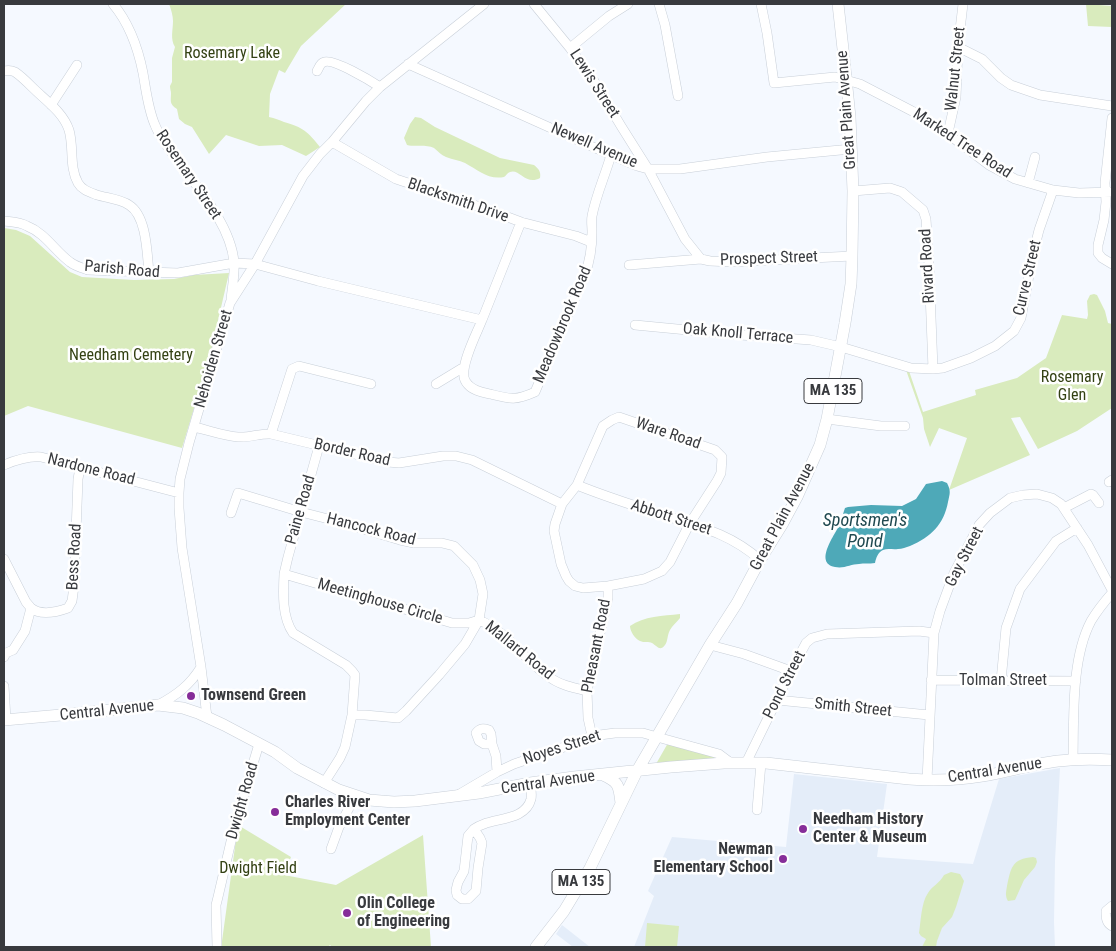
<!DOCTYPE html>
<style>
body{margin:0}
#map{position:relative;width:1116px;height:951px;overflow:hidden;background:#f5f9ff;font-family:"Roboto Condensed",sans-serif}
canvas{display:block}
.frame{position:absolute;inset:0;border:5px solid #383a3e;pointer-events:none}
</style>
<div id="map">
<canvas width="1116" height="951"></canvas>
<div class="frame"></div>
</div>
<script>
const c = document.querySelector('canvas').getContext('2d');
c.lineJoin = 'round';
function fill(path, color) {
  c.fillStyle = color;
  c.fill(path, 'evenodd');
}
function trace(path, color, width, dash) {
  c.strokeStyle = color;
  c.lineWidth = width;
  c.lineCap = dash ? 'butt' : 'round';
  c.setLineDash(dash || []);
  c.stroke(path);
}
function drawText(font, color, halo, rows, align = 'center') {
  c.font = font + ' "Roboto Condensed",sans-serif';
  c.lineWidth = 5;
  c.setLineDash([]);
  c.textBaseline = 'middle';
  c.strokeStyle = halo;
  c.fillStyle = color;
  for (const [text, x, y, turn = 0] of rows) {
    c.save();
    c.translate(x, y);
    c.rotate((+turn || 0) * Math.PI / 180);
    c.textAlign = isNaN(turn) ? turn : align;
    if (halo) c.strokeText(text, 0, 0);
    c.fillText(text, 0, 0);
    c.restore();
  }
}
fill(new Path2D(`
 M1060,768L1055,861L1054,922L1055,947H634L654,896L648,891L672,837L786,847L794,774L887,784L877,857L973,864L999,779Z
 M562,925L590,947H573L556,934Z`), '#e4edf9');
fill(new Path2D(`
 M169,4H346L301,46L285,73L279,70L270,94L269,117C275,118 279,120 284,122C303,127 308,132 320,147L306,156L282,145L259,146L226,135L209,154L192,127L185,124L179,119L177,109C169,104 171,101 171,93C171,91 170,89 170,86L172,82V58L175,47C170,39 173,30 173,21C173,16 171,9 169,4Z
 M1086,4L1112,6V27L1088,26Z
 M415,117L421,118L435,127L500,158L534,165C539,169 541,172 540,178C526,186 519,168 510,172C507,173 506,176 504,177C488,180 478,170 465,163C459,160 453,160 446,157C441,155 438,151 434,148C426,144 415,147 407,145L404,138L410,124Z
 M4,228L16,230L30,236L70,272L82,277L134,280L174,279L194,275L229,273L210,355L182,448L28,406L4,416Z
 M1094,294L1097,295L1105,311L1108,323L1112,324V408L1077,431L1038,449L1020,417L1011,418L1030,455L949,490L967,438L939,428L930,447L924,429L923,418L906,370L909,371L923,412L976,395L975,390L1017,378L1046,358L1062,315L1087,319L1088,315L1087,301L1090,295Z
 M680,614V618C677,622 672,626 670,630C667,635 668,641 665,645C660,652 657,646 652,643C649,641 644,643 640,641C635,639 630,631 630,626C644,616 663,616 680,614Z
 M668,743L720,758L656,764Z
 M238,825L291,857L284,875L336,885L423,835L431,947H332L330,945L328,947H222V941Z
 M1033,857L1036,858L1037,862L1035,867L1024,880L1015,900L1008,901C1005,896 1006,892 1007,886C1011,867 1012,859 1033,857Z
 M951,872L960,874L964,881L956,907L952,917L942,928L937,941L936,947H922L926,939L921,936L919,933C921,921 921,903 928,893C933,885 939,884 944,875Z
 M647,923L679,926L677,947H645Z`), '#d9ebbd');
fill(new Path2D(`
 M942,481L947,483C951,491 950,493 948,502C944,524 931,537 910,546C906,547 902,549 898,549C893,550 888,548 883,550C878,552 876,558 875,563C869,564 864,563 859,564C851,564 844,569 835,567C813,563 836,533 840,524C842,519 843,513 845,508L848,507L871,505L902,506L916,499L926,484Z`), '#4ea9b8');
const minor = new Path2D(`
 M113,4C129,23 138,48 143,73C146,90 148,109 155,125C161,140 172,153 182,166C202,193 231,228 234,262C235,274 232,288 231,300
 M534,4L570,48L594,81L621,126L648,169L685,239L701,259L710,261L732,262L852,256
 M659,4L665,25L678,96
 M761,4L767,33L774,83L835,77L860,84L912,111L936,125L989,165L1015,179L1053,190L1079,193L1112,192
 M958,47L982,59L1001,78L1011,85L1040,95L1112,106
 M570,48L609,16L628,4
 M408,64L611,155L637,166L648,169H680L767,157L851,149
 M4,71C8,70 11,70 15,72C21,76 27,82 32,87C45,100 63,112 69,130C74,147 69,167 78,183C82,190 89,192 97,195C107,198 120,199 129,205C147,216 147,254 149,273
 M317,71C319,68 320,63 324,62C333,58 371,81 380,87
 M51,105L77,65
 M1112,118L1105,183L1106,202L1104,220L1098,245V253L1102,258L1112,264
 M948,133L956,97L958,47L963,4
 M332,142L396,179L489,210L521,222L576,236L591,242
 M1028,183L1035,157
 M853,191L890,188L902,192L923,210L926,219L929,266L933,369
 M4,221C11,222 20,222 27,226C45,233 55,251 70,262C75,266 82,268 88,270L178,273L234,263L255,264L318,281L482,320C477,333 457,370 466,382C471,390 481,392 490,394C510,399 515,401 535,392L585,274C590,261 592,246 592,232C592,226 591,221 592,216C596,195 605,176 611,155
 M629,265L701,259
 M482,320L521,222
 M635,325L740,335L811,340L841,347L911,368L933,369L943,368L971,358L995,346L1014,331L1021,318L1033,254L1039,230L1053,190
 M436,384L464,367
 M619,417L715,450L722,457L721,473L717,481L690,523L670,562L662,571L644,579L608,586L583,588L575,586L569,581L566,576L561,564L554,531L555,524L562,504L577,485L603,426L612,420Z
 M827,419L881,426H905
 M194,427C208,430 224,436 238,437C250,438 260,433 271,434L388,462L399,463L443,456H456L472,460L562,504
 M271,434L292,369L299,366L371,384
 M4,465C16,460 28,456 41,457L179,493
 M1109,482L1112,480
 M577,485C604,496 632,505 660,514C697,526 730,533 760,560
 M1064,508L1091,494L1093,495L1099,503
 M231,513L238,493L301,512L340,522L400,540L414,543H442L454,546L473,565L480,580L483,594L479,620L465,644L439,675L406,711L398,718L365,715H352L345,747L340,758L324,783
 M4,559L26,602L31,608
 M284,574L288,557L319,446
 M479,620C508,632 523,659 548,676C559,685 574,688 587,691
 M710,645L744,654L791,671
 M4,657L6,653L13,650L25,631L31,608C41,616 57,612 68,608L72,601L74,586L78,479L80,468
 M931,680L1076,681
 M1001,681L1006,628L1020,589L1056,541L1077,528
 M4,686L6,720
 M777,700L929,715
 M158,705C177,695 190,685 201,667
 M352,715L355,675L352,671L346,665L293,633C282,617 283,594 284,574L452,623H469L479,620
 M207,717L201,667L182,548L179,508V493L180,479L189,443L230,303L255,264L303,176L320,154L332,142L366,101L380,87L484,4
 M592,736L588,718L587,691L608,598V586
 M492,744L491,734L489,730C483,728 480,728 476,733L479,741L484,744H492L496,756L497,772
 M1073,759C1074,717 1071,659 1091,621C1097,611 1105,601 1112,593
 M746,763L791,671L806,643L812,638L827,634L919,631L934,633
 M927,780L934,633L940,611L954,573L979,525L990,513L1010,498L1023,495L1037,494L1052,498L1061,504L1088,545L1112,590
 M458,795L497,772L514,764L573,744L592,736L615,733H643L657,737L719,754L731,763
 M757,810L761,763
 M474,829L468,836L464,871L458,882L456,890L457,895L462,899H468L476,891L478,868L482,843L480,838L474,829C477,827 481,825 484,824C500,818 526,819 531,799C532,794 531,788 530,783
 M331,849L339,827L349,808L354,795
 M1112,906L1106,911C1106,917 1106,923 1112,926
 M217,947L216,905L218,897L236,820L259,744`);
const major = new Path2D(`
 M4,720L61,715L158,705L183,708L198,713L224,725L275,752L297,768L339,790L369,800L394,802L415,801L479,793L530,783L574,777L671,767L724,763H766L909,779C933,781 958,780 982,776C1007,772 1032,764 1058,761C1076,759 1094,759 1112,760
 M603,775C619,782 619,786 621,803
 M536,947L564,911L590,868L637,771L710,645L737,603L760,560L783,523L797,497L820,445L827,419L845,323L851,284L852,256L853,191L850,117L844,58L838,4`);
trace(minor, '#c8cfd8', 10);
trace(major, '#c8cfd8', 12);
trace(minor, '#fff', 9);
trace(major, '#fff', 11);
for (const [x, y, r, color] of [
 [191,696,5,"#862d99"],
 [275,812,5,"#862d99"],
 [803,829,5,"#862d99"],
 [783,859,5,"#862d99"],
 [347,913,5,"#862d99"]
]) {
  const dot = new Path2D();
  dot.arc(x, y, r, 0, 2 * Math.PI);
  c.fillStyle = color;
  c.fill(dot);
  trace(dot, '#fff', 2);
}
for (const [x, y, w] of [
 [833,391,58],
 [581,882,58]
]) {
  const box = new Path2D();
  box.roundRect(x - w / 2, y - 12.5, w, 25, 4);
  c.fillStyle = '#fff';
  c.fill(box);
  trace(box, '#383a3e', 1);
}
drawText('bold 15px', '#383a3e', null, [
 ["MA 135",833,391],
 ["MA 135",581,882]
]);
drawText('16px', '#334113', '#fff', [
 ["Rosemary Lake",232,54],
 ["Needham Cemetery",131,356],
 ["Rosemary",1072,378],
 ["Glen",1072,396],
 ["Dwight Field",258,869]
]);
drawText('16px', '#383a3e', '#fff', [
 ["Walnut Street",956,69,-84],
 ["Lewis Street",594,84,57],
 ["Great Plain Avenue",847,110,-94],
 ["Marked Tree Road",962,144,33],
 ["Newell Avenue",594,146,23],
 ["Rosemary Street",188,175,56],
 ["Blacksmith Drive",458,201,19],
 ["Prospect Street",769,259,-2],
 ["Rivard Road",928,266,-93],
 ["Parish Road",122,270,5],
 ["Curve Street",1028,278,-77],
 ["Meadowbrook Road",563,325,-67],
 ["Oak Knoll Terrace",738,334,5],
 ["Nehoiden Street",214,359,-74],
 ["Ware Road",668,434,19],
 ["Border Road",352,453,13],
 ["Nardone Road",91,470,14],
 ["Paine Road",301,510,-74],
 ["Great Plain Avenue",783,517,-62],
 ["Abbott Street",671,518,18],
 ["Hancock Road",371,530,14],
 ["Bess Road",75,557,-87],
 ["Gay Street",965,557,-63],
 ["Meetinghouse Circle",380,602,16],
 ["Pheasant Road",597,646,-79],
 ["Mallard Road",519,651,39],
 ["Tolman Street",1003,681],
 ["Pond Street",785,685,-63],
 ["Smith Street",853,708,6],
 ["Central Avenue",107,711,-6],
 ["Noyes Street",562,748,-18],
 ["Central Avenue",995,771,-9],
 ["Central Avenue",548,783,-8],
 ["Dwight Road",243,801,-74]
]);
drawText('bold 16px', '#383a3e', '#fff', [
 ["Townsend Green",201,696],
 ["Charles River",285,803],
 ["Employment Center",285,821],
 ["Needham History",813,820],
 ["Center & Museum",813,838],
 ["Newman",773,850,"right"],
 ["Elementary School",773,868,"right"],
 ["Olin College",357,904],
 ["of Engineering",357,922]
], 'left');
drawText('italic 18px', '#204950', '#fff', [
 ["Sportsmen's",865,521],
 ["Pond",865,542]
]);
</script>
